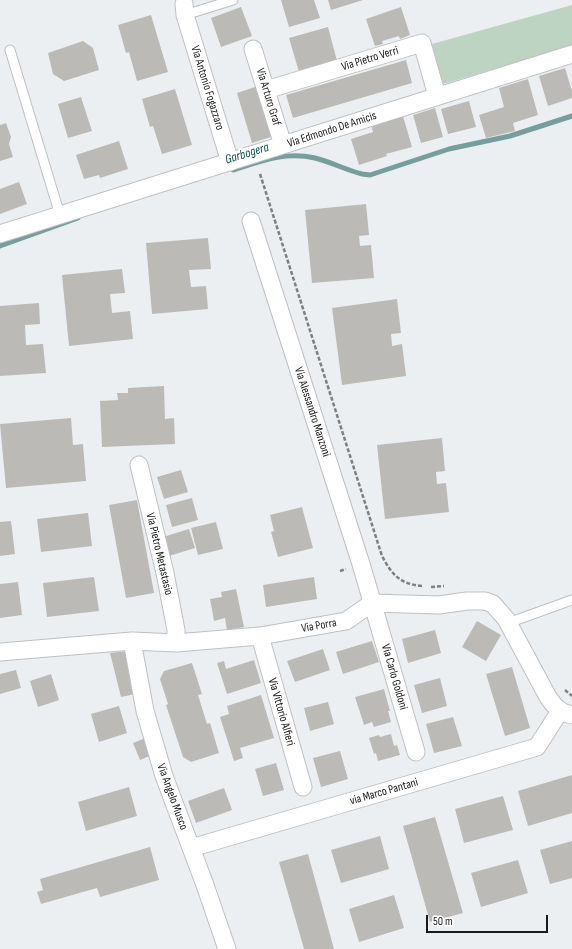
<!DOCTYPE html>
<style>
body{margin:0}
#map{position:relative;width:572px;height:949px;overflow:hidden;background:#eceff1;font-family:"Sofia Sans Condensed",sans-serif}
canvas{display:block}
.scale{position:absolute;left:426px;top:915px;width:122px;height:18px;box-sizing:border-box;border:2px solid #191a1b;border-top:0;padding-left:5px;font-size:12px;line-height:14px;white-space:nowrap;color:#191a1b;-webkit-text-stroke:3px #fff;paint-order:stroke}
</style>
<div id="map">
<canvas width="572" height="949"></canvas>
<div class="scale">50 m</div>
</div>
<script>
const c = document.querySelector('canvas').getContext('2d');
c.lineJoin = 'round';
function fill(path, color) {
  c.fillStyle = color;
  c.fill(path, 'evenodd');
}
function trace(path, color, width, dash) {
  c.strokeStyle = color;
  c.lineWidth = width;
  c.lineCap = dash ? 'butt' : 'round';
  c.setLineDash(dash || []);
  c.stroke(path);
}
function drawText(font, color, halo, rows, align = 'center') {
  c.font = font + ' "Sofia Sans Condensed",sans-serif';
  c.lineWidth = 4;
  c.setLineDash([]);
  c.textBaseline = 'middle';
  c.strokeStyle = halo;
  c.fillStyle = color;
  for (const [text, x, y, turn = 0] of rows) {
    c.save();
    c.translate(x, y);
    c.rotate((+turn || 0) * Math.PI / 180);
    c.textAlign = isNaN(turn) ? turn : align;
    if (halo) c.strokeText(text, 0, 0);
    c.fillText(text, 0, 0);
    c.restore();
  }
}
fill(new Path2D(`
 M572,5V46L443,84L432,44Z`), '#bed4c2');
trace(new Path2D(`
 M233,170C261,161 285,151 315,158C331,162 346,170 362,174L370,175L449,149L510,136L572,116
 M0,246L78,218`), '#769e9d', 5);
fill(new Path2D(`
 M281,0H314L320,18L289,27Z
 M328,0H363L331,10Z
 M241,7L252,36L221,47L211,18Z
 M401,7L410,35L400,39L399,36L382,41L383,44L375,46L366,19Z
 M151,15L168,72L137,81L129,52L126,53L118,25Z
 M328,27L337,61L299,72L289,38Z
 M83,41L93,48L99,70L64,81L53,74L48,53Z
 M406,60L412,83L293,118L286,95Z
 M565,68L572,91V98L548,106L539,76Z
 M528,79L538,115L513,123L515,131L486,138L479,115L504,107L499,88Z
 M261,85L277,135L252,143L237,93Z
 M175,89L192,145L162,154L153,126L150,127L142,99Z
 M81,97L92,131L68,138L58,104Z
 M469,101L476,127L448,134L441,109Z
 M435,108L443,137L421,143L413,115Z
 M403,116L412,147L386,154L387,156L359,165L351,139L373,132L371,125Z
 M6,123L11,137L9,144L13,157L0,161V125Z
 M119,141L128,169L100,178L99,175L84,179L76,155Z
 M19,182L27,204L0,214V189Z
 M366,204L369,235L359,236L360,246L371,245L374,278L312,283L305,210Z
 M208,238L211,269L189,270L191,287L206,286L208,309L152,314L146,243Z
 M122,269L125,293L110,294L112,313L130,311L133,339L69,346L62,275Z
 M397,299L401,333L391,334L392,346L402,344L406,376L342,385L332,308Z
 M39,303L40,324L25,325L26,345L43,344L46,373L0,376V306Z
 M164,386L165,419L174,418L175,444L102,447L100,401L118,400L117,393H128V388Z
 M71,418L73,445L83,444L86,481L6,488L0,424Z
 M442,438L445,471L436,472L437,484L446,483L449,512L385,519L377,445Z
 M181,470L188,492L164,499L157,477Z
 M192,498L198,520L172,527L166,505Z
 M137,500L154,593L126,598L109,505Z
 M302,507L313,548L278,557L271,532L274,531L270,515Z
 M88,513L92,546L41,552L37,519Z
 M11,521L15,554L0,556V522Z
 M216,522L223,549L198,555L191,528Z
 M189,529L195,548L169,556L163,537Z
 M94,577L99,611L47,617L43,583Z
 M314,577L317,599L266,607L263,585Z
 M18,582L22,615L0,618V584Z
 M236,589L244,627L227,630L225,618L214,621L210,599L222,597L221,592Z
 M477,621L501,635L486,661L462,647Z
 M435,630L441,653L408,663L402,639Z
 M372,641L379,662L343,674L336,652Z
 M323,649L330,670L295,682L287,661Z
 M129,651L140,693L121,697L110,653Z
 M254,660L261,683L227,694L217,663L224,661L226,669Z
 M192,663L202,694L198,695L207,724L210,723L219,753L191,762L183,757L166,705L168,704L160,679L164,671Z
 M512,667L530,728L505,736L486,674Z
 M16,670L21,688L0,694V674Z
 M51,674L59,700L38,707L30,681Z
 M440,678L447,706L422,713L414,685Z
 M384,689L390,711H388L391,722L374,727L372,722L364,725L355,697Z
 M261,695L274,738L240,748L243,758L234,761L220,717L229,714L227,706Z
 M328,702L334,724L310,731L304,708Z
 M119,706L127,733L99,742L91,714Z
 M453,717L462,746L434,753L426,724Z
 M391,734L394,746L397,745L400,755L378,761L376,753L374,754L369,738L379,735L380,737Z
 M148,737L154,754L140,760L133,743Z
 M340,751L348,779L321,787L313,758Z
 M276,763L284,790L263,796L255,769Z
 M572,775V813L528,826L518,791Z
 M129,787L137,816L86,831L78,802Z
 M224,788L232,810L196,823L188,801Z
 M503,796L513,830L464,843L455,809Z
 M435,817L463,913L430,922L403,826Z
 M380,836L389,869L341,883L331,850Z
 M572,841V878L550,884L540,850Z
 M150,847L159,880L100,897L97,888L41,904L37,892L43,890L40,879Z
 M308,854L334,949H304L279,862Z
 M518,860L528,893L481,907L471,873Z
 M394,895L404,928L359,942L349,909Z`), '#bcbab7');
const lane = new Path2D(`
 M185,15L233,0
 M10,50L60,215
 M508,623L572,600`);
const street = new Path2D(`
 M184,4L185,15L230,162
 M253,49L283,145
 M266,90L422,43L437,96
 M251,221L361,564L416,752
 M0,234L572,54
 M139,465L165,573L176,630V643
 M260,636L303,787
 M132,641L145,711L164,776L205,885L227,949
 M0,652L132,641L176,643L260,636L346,621L372,603L439,605L467,601H485L493,604L506,619L548,697C555,707 560,713 572,715
 M191,848L537,747L560,711`);
trace(lane, '#bdc0c2', 11);
trace(street, '#bdc0c2', 19);
trace(new Path2D(`
 M260,174L382,556C392,575 400,584 422,586
 M340,571L346,569
 M431,587L444,586
 M565,690L572,696`), '#7d7f80', 2.5, [4, 2]);
trace(lane, '#fff', 9);
trace(street, '#fff', 17);
drawText('12px', '#191a1b', '#fff', [
 ["Via Pietro Verri",370,59,-17],
 ["Via Antonio Fogazzaro",207,88,73],
 ["Via Arturo Graf",268,97,73],
 ["Via Edmondo De Amicis",332,130,-18],
 ["Via Alessandro Manzoni",312,412,72],
 ["Via Pietro Metastasio",159,554,77],
 ["Via Porra",319,626,-10],
 ["Via Carlo Goldoni",394,677,74],
 ["Via Vittorio Alfieri",281,712,74],
 ["via Marco Pantani",384,792,-16],
 ["Via Angelo Musco",172,797,70]
]);
drawText('italic 13px', '#134e4e', '#fff', [
 ["Garbogera",247,154,-17]
]);
</script>
